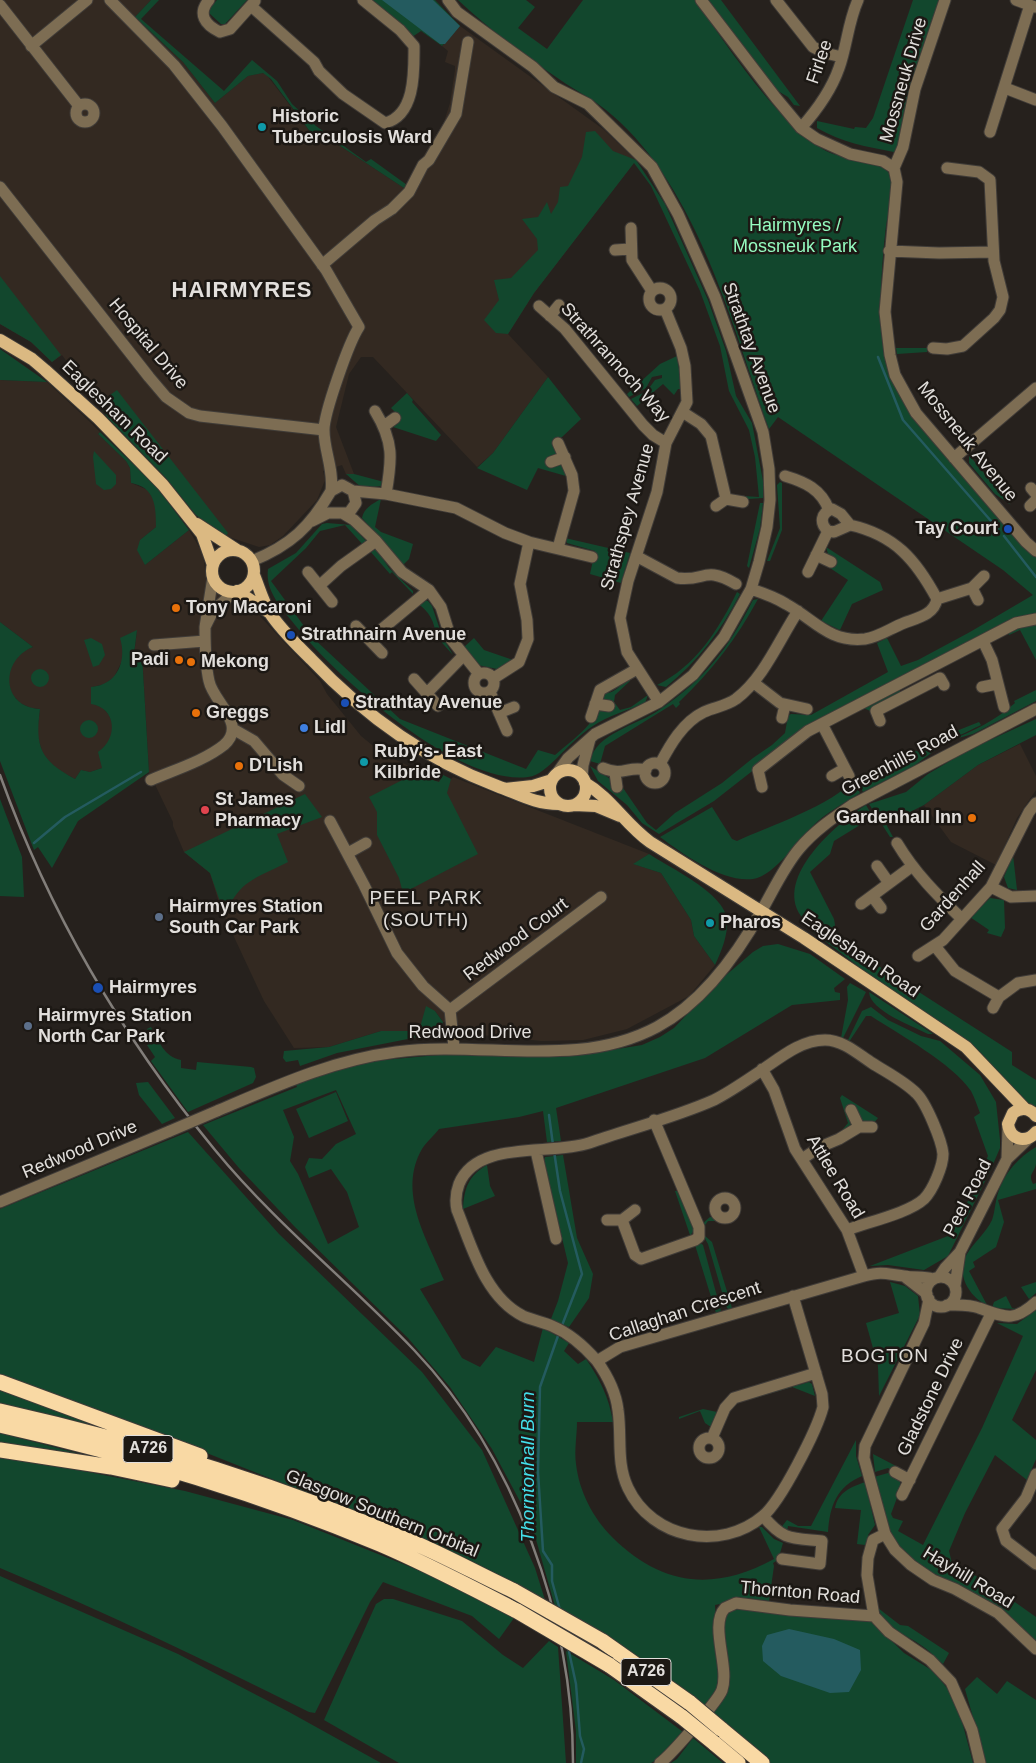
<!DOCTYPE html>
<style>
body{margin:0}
canvas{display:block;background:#26211d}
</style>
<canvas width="1036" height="1763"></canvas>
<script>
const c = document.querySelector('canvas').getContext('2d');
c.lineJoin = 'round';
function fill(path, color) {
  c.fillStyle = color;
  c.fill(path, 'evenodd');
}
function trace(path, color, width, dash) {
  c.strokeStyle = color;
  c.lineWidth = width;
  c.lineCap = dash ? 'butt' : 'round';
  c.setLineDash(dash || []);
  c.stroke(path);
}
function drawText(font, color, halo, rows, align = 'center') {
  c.font = font + ' Helvetica,sans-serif';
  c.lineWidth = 5;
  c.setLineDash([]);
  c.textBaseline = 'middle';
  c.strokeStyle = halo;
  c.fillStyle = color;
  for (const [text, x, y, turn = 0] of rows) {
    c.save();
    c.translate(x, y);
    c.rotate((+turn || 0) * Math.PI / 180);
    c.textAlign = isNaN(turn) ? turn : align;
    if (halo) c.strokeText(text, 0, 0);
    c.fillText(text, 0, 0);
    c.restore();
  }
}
fill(new Path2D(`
 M0,0H151L135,17L183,62L215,103L248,76L262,73L266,74L314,137L319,132L404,188L444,122L450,103L455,70V66L445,62L448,51L442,46L460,26L603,129L636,160L534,293L508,334L548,377L493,453L477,467L373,357H361L349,374L336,427L354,474H346L342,465L323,471L325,480L317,500L283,536L270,545L259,547L226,536L196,515L166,478L108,418L62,355L52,362L31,342L0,324Z
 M0,380L47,382L90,422L100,432L98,434L126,461L130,468L131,483L148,490L156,503V527L140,540L145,565L189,530L203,554L205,569L213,588L230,600L257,613L320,681L327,694L361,736L383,754L420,771L415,774L439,782L443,775L451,779L453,777L649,854L634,864L661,873L691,920L694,936L715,965L689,996L627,1029L583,1040L542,1041L470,1034L464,1026L443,1022L435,1011L419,1031H381L329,1047L294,1048L264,1001L221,909L210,873L184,852L173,826V822L149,772L142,654L134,655L137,631L123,648V659L114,677L105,684L92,687L94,704L103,708L109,715L113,724V734L109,742L102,749V768L90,772L81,770L75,779L56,769L43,754L37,735L40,709L31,708L20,703L12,694L8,682L9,670L14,659L23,651L33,647L0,622Z
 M1020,744L1036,776V790L1017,818L996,865L951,842L924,805L978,765Z`), '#332921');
fill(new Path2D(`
 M151,0H159L141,19L224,91L252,60L277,81L292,104L316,126L366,162L371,159L407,185L404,188L319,132L314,137L271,79L263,73L248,76L215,103L183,62L135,17Z
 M217,0H247L225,24H221L209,13L210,8Z
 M372,0H435L460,26L442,46L421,31L412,37Z
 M458,0H526L535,7L518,28L547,49L583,0H696C726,46 779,124 826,151C842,160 885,158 891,177C895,191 888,211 886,226C880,279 876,336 896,387L1036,556V617L774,754L714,801L659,834L642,823L627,805L598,781L590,766L612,780L614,789L623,788L647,823L656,830L675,813L722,783L753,758L772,745L785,733L788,716L791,714L811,715L888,672L877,643L887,638L901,666L918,660L970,632L1033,595L1003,570L778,417L769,429C732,325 698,189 612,115C597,101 576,91 559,79C524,55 489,29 458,0Z
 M708,0H721L800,106L794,105L788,97L773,88Z
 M913,0H939L910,86L898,147L894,152C867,147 841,142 817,128V121L854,129L855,127L866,128L873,118Z
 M595,131L613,151L636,160L665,204L708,300L726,351L736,396L752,423L763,481V498L748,499L743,496L759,497L755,457L749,430L729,391L720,346L700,291L651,186L634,163L534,293L508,334L496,333L484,320L499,300L494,280L511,278L538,250L537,239L522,219L538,217L547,202L551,214L558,202L560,187L568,186L582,157L586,132Z
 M0,276L61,355L52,362L31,342L0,324Z
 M896,348H927V352L897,354Z
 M0,349L47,382L0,380Z
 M677,356L682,389H678L674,395L663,384L637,406L631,399L647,391L655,380L662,378V375L652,377L646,388L629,397L627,394L660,364Z
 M548,377L581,419L562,437L553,439L559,464L563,465L570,484L568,483L566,476L538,468L527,490L477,468L493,453Z
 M117,390L228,533L226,536L196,515L166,478L108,418L94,398L101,393L106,398Z
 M407,393L413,400L412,402L441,435L436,441L393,427L399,416L391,408Z
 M100,432L155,485L189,530L145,565L137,550L140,540L156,527C156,506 155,487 131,483L130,468L126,461L98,434Z
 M94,451L116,475V484L111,489L104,490L96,484L93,457Z
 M969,455L1008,502L1011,505L995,494L969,463Z
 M346,474H354L384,482L382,486L362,488Z
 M780,482L782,483V530L770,561H767L780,528L777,485Z
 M381,499L375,527L381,532L413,544L409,559L403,565L362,518C364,508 372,504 381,499Z
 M760,503H763L760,528L749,568L747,566Z
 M327,523L351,525L366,541L364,546L345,525L320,531L306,548L271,581L312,637L400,719L526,769L538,750L555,755C576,737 599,722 604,693C616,694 620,684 629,678L630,681L615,695L614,702L620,710L631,707L648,695L645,703C628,710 607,716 593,726C579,735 567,748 556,759C548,766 539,776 528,777C458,786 336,677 295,625C282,608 265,592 268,569L296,553L322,524Z
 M565,538L630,553L621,583L590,574L595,551L567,543Z
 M826,547L880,582L883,590L852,604L840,630L821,621L848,580L830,568L836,558L828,554Z
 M372,550H377L389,568L413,591V594L392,572L390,574L370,551Z
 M737,592L740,594C721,631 698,661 666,687L657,685C695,667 719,629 737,592Z
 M758,599C737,638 712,671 679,702L680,704L676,708L673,704L605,746L600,764L590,761C596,733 638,725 659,710C705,679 728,649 753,600Z
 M424,600L428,601L432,606L442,636L453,655L435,635C436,623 428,610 418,604Z
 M0,622L33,647C0,660 1,707 40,709C35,747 40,760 75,779L81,770L90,772L102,768L98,752C118,739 117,708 91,704V687C118,685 127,660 120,638L137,630L134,654H142L149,772L78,821L52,868L38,847L34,850L0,761Z
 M1036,623V660L1020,630L1009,635L1007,630Z
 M91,638L102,644L105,655L99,665L93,667L84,640Z
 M474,638L484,650L513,660L497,669L478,665L464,647Z
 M31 678a9 9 0 1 1 18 0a9 9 0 1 1-18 0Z
 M900,689V696L870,711L864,708Z
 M1036,690V701L973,734L951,740C974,731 996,720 1015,703L1014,701Z
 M1036,719V735L978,765L924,805L886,824L893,837H890L869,804L906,792L928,774L950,761L951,758Z
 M80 729a9 9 0 1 1 18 0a9 9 0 1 1-18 0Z
 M979,722L981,725C968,731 929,752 917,748L928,739L931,741Z
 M939,747L914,766L863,792L856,778L912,750L920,752Z
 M414,774L439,782L443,775L451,779L447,793L478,854L403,893L399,878L377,835V812L369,797Z
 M853,780L860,793C846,802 831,810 818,821C802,835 775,876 753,879C723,883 683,854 660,837L712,807L732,839L737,841C767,827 835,804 853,780Z
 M305,794L322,817L277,834L288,862C255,879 239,880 225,916L210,873L184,852Z
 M0,799L22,857L24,897L0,896Z
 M866,805L873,817L834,841L830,854L810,872L834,919L836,931L863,956L1012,1052V1065L1036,1080V1107L1023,1100L983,1055L948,1027L876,980L812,931L813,927C810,924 804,920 801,916C774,877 837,823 866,805Z
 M649,854C670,868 725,893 727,920C728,936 721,952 715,965L694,936L691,920L661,873L633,864Z
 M1013,855L1017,890L1008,888L1004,877Z
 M990,898L1004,900L1005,928L1001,937L987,933L989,930L970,917Z
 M778,944L810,954L845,979L834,988L835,992L840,993V1000L792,1005L705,1058L556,1108L561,1141L547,1142L543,1111L519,1117L439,1129C434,1136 426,1142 422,1149C397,1192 427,1239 444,1280L420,1289L462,1358L480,1367L496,1347L534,1362L543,1328L569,1343L564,1351L578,1364L586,1359C600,1379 609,1398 613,1422H577C577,1435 574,1450 576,1464C579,1491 593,1518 612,1537C661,1586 714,1592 774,1559L759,1527H762L774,1539L783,1543L778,1560L773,1563L774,1566L769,1601L748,1598L715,1605L720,1677L717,1690L705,1706L611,1640L555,1606L531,1522L492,1449L450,1387L408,1338L295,1227L239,1168L203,1125L297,1087L296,1084L334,1070L373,1061L449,1054L575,1056L642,1045L660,1037L674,1028L718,982L753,952L763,946ZM336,1090L356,1134L336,1144L322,1159L309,1158L305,1167L309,1178L331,1169L347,1192L359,1227L328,1244L298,1174L290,1161L294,1137L283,1110Z
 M850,983L866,992L843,1038H841L848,1000L847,987Z
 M869,992L933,1034H928C913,1026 870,1011 869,992Z
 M426,1006L435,1011L443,1022L438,1033L337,1053L300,1066L298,1060L286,1062L283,1058L284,1051L329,1047L381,1031H419Z
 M871,1007L888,1020L921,1036L940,1041L980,1075L996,1102L1000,1140V1148L991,1169L948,1256L924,1270L888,1265L870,1266L948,1236L963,1212L988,1156L974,1117L980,1113C977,1106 975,1098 971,1091C952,1063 900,1035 871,1016H866L849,1042L848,1040L862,1011Z
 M151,1027C159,1041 164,1057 181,1060V1068L196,1070L197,1062L251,1067L254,1068L256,1077L253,1083L188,1112L151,1061L155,1057L147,1045L153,1042L147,1029Z
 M148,1082L175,1118L162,1124L139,1095L136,1083Z
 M336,1092L348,1121L309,1138L296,1109Z
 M842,1095L878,1118L873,1124L864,1122L847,1111L851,1124L846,1131L843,1129L848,1123L840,1098Z
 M188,1132L279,1234L422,1372L482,1450L535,1568L545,1600L433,1543L96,1409L0,1376V1209Z
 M1036,1147C1036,1152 1036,1159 1036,1164C1034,1174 1028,1173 1033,1184L1036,1183V1189L998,1200L1004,1222L996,1247L973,1262L975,1267L969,1271L987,1305C969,1297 955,1273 967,1254C974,1242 986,1233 992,1220C995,1212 995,1202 998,1193C1004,1173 1019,1157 1036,1147Z
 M563,1155L577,1238L593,1274L589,1298L569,1327L551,1319L558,1301L568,1263L544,1162L545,1157Z
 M487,1165L490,1186L495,1196L463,1209C464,1188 469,1175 487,1165Z
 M675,1191H679L694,1230L688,1239L685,1237L690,1235Z
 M710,1217L716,1218L717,1221H708L703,1228L705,1236L712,1242L732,1308L728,1309L726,1306L708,1244L703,1235L702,1224Z
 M699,1242L703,1245L721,1311L716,1313L695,1245Z
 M890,1282L905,1286L918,1296L920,1315L879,1396L878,1366L866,1323L899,1313Z
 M1036,1282V1293L1029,1299L1021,1287Z
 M1006,1296L1012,1308L1017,1309L992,1308L994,1302Z
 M1036,1310V1370L1012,1420L1036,1440V1459L1027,1480L995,1455L965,1513L949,1551L952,1563L985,1581L1036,1617V1643L1010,1617L976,1594L929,1571L914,1561L892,1541L874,1477L888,1473L899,1478L901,1487L891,1514L893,1518L903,1521L898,1531L923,1545L982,1428L1023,1336L997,1323L1017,1324Z
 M798,1382L799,1385L809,1382L812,1384L815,1396L792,1387L755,1398L757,1395Z
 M0,1386L154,1442L0,1404Z
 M703,1409L717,1412L711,1427L705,1423L700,1411L679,1419V1417Z
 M0,1433L131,1467L0,1446Z
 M856,1440V1456L862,1476C836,1487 830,1506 828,1532L788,1526L787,1532L780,1529L787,1520L798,1526H811Z
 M873,1454L896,1466L893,1471L888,1468L875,1472Z
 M0,1458L78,1470L185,1491L293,1520L458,1586L514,1618L499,1639L472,1616L383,1582L370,1602L315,1713L309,1712C207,1661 105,1612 0,1568Z
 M865,1482L875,1525L868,1535L869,1537L865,1545L857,1544L861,1510L835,1508C838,1492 851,1487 865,1482Z
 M0,1576L178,1654L289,1712L381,1763H0Z
 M384,1599H393L462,1621L503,1655L523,1668L549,1641L558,1647L566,1763H399L324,1720L376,1604Z
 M743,1608L870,1620L904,1653L933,1671L956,1699L973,1763H770L710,1711L726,1691L724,1616L735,1609Z
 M878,1608L900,1625L908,1626L949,1653L943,1664C937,1659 931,1652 925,1648C907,1634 887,1631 878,1608Z
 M566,1651L614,1680L683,1732L660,1758L651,1763H576V1731Z
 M977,1677L997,1694L1007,1681L1036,1700V1763H986L965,1689Z
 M693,1738L723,1763H671L677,1759Z`), '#12472d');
fill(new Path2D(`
 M382,0H433L460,26L445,44H440Z
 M789,1629L834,1639L860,1650L861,1670L849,1692L830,1693L781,1676L763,1661L762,1646L767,1635Z`), '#245b5f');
trace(new Path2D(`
 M878,357L903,420L998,529
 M1004,536L1036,577
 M34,843L65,817L141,772
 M549,1115L553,1145
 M554,1151L560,1191L582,1274L561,1328
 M559,1333L540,1387L538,1472L543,1551L552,1565V1581L560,1610
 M568,1647L576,1684L580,1736L584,1749L581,1763`), '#245b5f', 2.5);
const minor = new Path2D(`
 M110,0L174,65L222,126L326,270L359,327C349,342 324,413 324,430C324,451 334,469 331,491
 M209,0C197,14 205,25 220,32L230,29L255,1
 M448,0L457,12L533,67L554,87L588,104L652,167L678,214L715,297L763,432L769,469L770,500L767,527L759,562L751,589L724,637L693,675L659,702L595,734L568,758L555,776
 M701,0L776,98L801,128L817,139L850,154L883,161L894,168L897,182L885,312L890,355L895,375L916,413L1026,542L1036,551
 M776,0L813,47L825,53L842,57
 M1016,0L1035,7
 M0,5L79,106
 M251,6L314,62L319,71L343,94L385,123C416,115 414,70 414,46L400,30L363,0
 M31,46L87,0
 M1005,88L1036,100
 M76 113a9 9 0 1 1 18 0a9 9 0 1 1-18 0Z
 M801,128C817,110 831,91 839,68C847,46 848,22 858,0
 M990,132L1030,5
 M894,168L903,147L915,89L945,0
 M0,187L149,377L166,397L189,413L200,416L324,430
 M631,228L632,260L652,291
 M615,250L630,249
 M889,251L939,253L993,252
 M322,265L375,220L392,209L409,192L423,165L429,160L456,114L468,42
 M649 299a11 11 0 1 1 22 0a11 11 0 1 1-22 0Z
 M539,306L565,329L643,425L653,435L666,443
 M550,316L559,305
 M933,348L947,349L963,346L994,318L1000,310L1003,297L994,261L990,180L979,172L947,168
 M375,411C394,442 392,459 386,494
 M684,413L701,424L711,436L726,499L716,506
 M384,426L395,418
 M954,458L1036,388
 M551,462L565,457
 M785,476C805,482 821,489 829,510
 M1031,488L1036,494
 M726,499L743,502
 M1030,506L1036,500
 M832,509L841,514L850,525L834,532L828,531C819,523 821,513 832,509Z
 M344,514L354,520L376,541L402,572L429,590L441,607L451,639L479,674
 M312,521L328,513H349L356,503L353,491
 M850,525C895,535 916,560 937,599
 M558,548L574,491L572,475L558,443
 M816,555L831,562
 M636,556L677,578C706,582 703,565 736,584
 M252,561C291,545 310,527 331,491L342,485L353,491L386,494L456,508L505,533L529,542L592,557
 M308,572L332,602
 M808,572L828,531
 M213,577L205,627L213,611L234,592
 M319,586L341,566L376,541
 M972,588L978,600
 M751,589C763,593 775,597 786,604C814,619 829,643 865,639C879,637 891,628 904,623C917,618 934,615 937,599
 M937,599L972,588L984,576
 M356,626L382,653
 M370,639L429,590
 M983,641L992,660L1004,707
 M154,645L205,641
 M474 683a10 10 0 1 1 20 0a10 10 0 1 1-20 0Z
 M494,678L519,662L528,639L527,620L520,584L529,542
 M414,679L438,706
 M754,683L780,703L807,709
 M982,687L997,684
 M490,692L507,731
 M427,693L463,656
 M659,702L627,652L620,618L628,581L657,492L666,443L687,402L685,366L681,348L665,309
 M595,704L609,706
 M499,713L514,707
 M591,717L600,690L637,669
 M782,718L785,705
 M880,721L876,711L940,678L944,685
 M822,724L849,776
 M233,729L254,741L283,775L299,786
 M645 773a10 10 0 1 1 20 0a10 10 0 1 1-20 0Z
 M660,764C670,745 683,722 704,712C715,707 726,706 736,699C764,678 779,640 798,611
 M603,768C624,777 628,765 646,770
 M615,773L617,787
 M832,776L844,769
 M582,778L583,765L590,739
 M151,780C174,770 204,761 224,745C248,724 213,702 209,681C205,664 205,644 205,627
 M762,787L758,770L808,731L1016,623L1036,619
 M330,821L364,885L397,953L423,986L450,1010L454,1047
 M897,843C915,873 937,895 962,919
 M348,853L366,843
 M877,866L889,883
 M991,887L1011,897L1036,896
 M872,896L881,908
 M861,904L911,867
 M935,946L955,971L999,997L1018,983L1036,980
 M918,956L943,940L991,887L1029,812L1036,803
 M993,1008L999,997
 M450,1010L601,897
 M762,1069L774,1090L795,1149L847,1230L864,1276
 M851,1110L859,1127
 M217,1111C276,1086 333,1060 396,1052C482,1040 577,1070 657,1027C703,1002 737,955 762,910C774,889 784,867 799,849C814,831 833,818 852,805L1036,709
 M536,1151L556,1239
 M802,1159L820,1147L839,1139L859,1127H872
 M1007,1159L1008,1128
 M715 1208a10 10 0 1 1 20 0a10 10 0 1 1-20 0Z
 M0,1202L170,1131
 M607,1220H622L635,1210
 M622,1220L635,1255L641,1259L695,1240L699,1237V1227L654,1120
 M847,1230C868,1222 909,1213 924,1199C933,1190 943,1166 943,1154C942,1141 926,1102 916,1093C904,1081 886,1072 872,1063C858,1054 843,1040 825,1040C801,1040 781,1057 762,1070C747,1080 730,1092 714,1100C676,1117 629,1129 589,1143C550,1156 477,1139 459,1184C456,1192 455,1201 457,1210C472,1247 485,1297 523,1316C532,1320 543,1322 552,1326C571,1334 584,1346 597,1361L620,1347L864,1276C883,1271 886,1274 904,1276C914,1278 923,1276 933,1279
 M905,1277L927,1294
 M939,1277L945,1268L960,1252L1007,1159L1028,1139
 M926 1292a15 15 0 1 1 30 0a15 15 0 1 1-30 0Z
 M955,1286L960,1252
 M929,1299L924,1323L865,1446L864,1458L885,1534L895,1550L911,1565L933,1580L955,1589L998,1613L1036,1649
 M947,1305C958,1305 969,1304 979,1308C1005,1317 1013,1323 1036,1302
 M597,1361C607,1375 616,1393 618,1410C622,1437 616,1463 628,1488C652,1539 721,1552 763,1516C781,1501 817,1430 823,1407L822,1394L793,1296
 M712,1438L725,1408L734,1398L816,1373
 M699 1448a10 10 0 1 1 20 0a10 10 0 1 1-20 0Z
 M895,1472L910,1480
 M1036,1474L1026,1498L1002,1529L1006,1541L1036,1564
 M902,1495L991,1314
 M763,1516C784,1541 791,1538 822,1541L820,1564L782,1559
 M885,1534L873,1540L868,1558L867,1575L874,1616L889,1632L930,1660L951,1682L972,1730L980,1763
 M660,1763C671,1755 718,1701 722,1690C730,1667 709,1625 725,1608L736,1603L790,1610L874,1616`);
const major = new Path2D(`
 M0,340L32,359L45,370L98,418L163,485L202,534L213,565
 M197,524L237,550
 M212 571a21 21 0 1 1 42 0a21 21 0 1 1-42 0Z
 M254,575C259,587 263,602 270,613C281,630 297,645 311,659C364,715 424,759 497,786C519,794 535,804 559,804
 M237,591L270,613
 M550 788a18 18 0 1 1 36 0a18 18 0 1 1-36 0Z
 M585,783C611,798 625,824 650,842L804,938L966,1047L1025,1109
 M505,789L533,786L552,780
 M574,805L596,806L620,816
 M1036,1116C1030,1108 1021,1107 1013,1113L1008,1124C1010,1140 1026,1144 1036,1132`);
const highway = new Path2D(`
 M0,1382L200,1456
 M0,1411C143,1443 284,1487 419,1545C451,1559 482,1576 514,1591
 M0,1425C129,1454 258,1493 380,1544C427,1564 472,1588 517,1611
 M0,1450L111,1467L172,1480
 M602,1641L690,1703
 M609,1665L682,1717
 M721,1729L762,1763
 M714,1743L738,1763`);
trace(minor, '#403c38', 13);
trace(major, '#403c38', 14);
trace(highway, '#403c38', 17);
trace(minor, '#7d6d53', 11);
trace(major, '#dbb982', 12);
trace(highway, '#f9d9a4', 15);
trace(new Path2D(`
 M0,775C49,912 123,1038 215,1150C275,1223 349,1282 414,1350C515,1456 573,1618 573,1763`), '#827e7a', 2.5);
const minorBridge = new Path2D(`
 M170,1131L217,1111`);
const highwayBridge = new Path2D(`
 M514,1591L602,1641
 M517,1611L609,1665
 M690,1703L721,1729
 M682,1717L714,1743`);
trace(minorBridge, '#403c38', 13, []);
trace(highwayBridge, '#403c38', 17, []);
trace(minorBridge, '#7d6d53', 11);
trace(highwayBridge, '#f9d9a4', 15);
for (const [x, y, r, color] of [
 [262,127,5,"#0f9aa8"],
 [1008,529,5,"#1a4fb4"],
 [176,608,5,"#e8710a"],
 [291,635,5,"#1a4fb4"],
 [179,660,5,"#e8710a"],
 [191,662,5,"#e8710a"],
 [345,703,5,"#1a4fb4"],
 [196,713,5,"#e8710a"],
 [304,728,5,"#3f7fe0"],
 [364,762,5,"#0f9aa8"],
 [239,766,5,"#e8710a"],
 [205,810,5,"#e0444e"],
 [972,818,5,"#e8710a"],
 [159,917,5,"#5c6f8a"],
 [710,923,5,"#0f9aa8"],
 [98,988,6,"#1a4fb4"],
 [28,1026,5,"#5c6f8a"]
]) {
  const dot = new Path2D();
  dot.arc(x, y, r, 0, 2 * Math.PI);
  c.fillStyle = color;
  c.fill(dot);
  trace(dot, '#1c1814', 2);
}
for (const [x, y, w] of [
 [148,1449,50],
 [646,1672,50]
]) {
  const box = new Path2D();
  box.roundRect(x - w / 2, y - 13.5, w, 27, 4);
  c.fillStyle = '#1c1814';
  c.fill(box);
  trace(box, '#e2dfdc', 1);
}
drawText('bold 16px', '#e2dfdc', null, [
 ["A726",148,1449],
 ["A726",646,1672]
]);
drawText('18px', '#e2dfdc', '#1c1814', [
 ["Firlee",820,62,-71],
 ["Mossneuk Drive",904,80,-74],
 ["Hospital Drive",148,344,50],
 ["Strathtay Avenue",751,348,70],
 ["Strathrannoch Way",615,363,48],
 ["Eaglesham Road",114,412,44],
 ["Mossneuk Avenue",967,442,51],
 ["Strathspey Avenue",628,517,-74],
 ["Greenhills Road",900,761,-28],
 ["Gardenhall",953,897,-48],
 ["Redwood Court",516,940,-37],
 ["Eaglesham Road",860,955,34],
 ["Redwood Drive",470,1033],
 ["Redwood Drive",80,1150,-23],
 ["Attlee Road",835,1177,59],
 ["Peel Road",968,1198,-63],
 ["Callaghan Crescent",685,1312,-18],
 ["Gladstone Drive",931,1397,-64],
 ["Glasgow Southern Orbital",382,1514,22],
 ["Hayhill Road",968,1578,31],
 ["Thornton Road",800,1593,5]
]);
drawText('bold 18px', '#e2dfdc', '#1c1814', [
 ["Historic",272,117],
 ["Tuberculosis Ward",272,138],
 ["Tay Court",998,529,"right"],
 ["Tony Macaroni",186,608],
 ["Strathnairn Avenue",301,635],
 ["Padi",169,660,"right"],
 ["Mekong",201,662],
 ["Strathtay Avenue",355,703],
 ["Greggs",206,713],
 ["Lidl",314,728],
 ["Ruby's- East",374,752],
 ["Kilbride",374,773],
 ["D'Lish",249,766],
 ["St James",215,800],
 ["Pharmacy",215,821],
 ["Gardenhall Inn",962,818,"right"],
 ["Hairmyres Station",169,907],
 ["South Car Park",169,928],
 ["Pharos",720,923],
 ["Hairmyres",109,988],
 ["Hairmyres Station",38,1016],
 ["North Car Park",38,1037]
], 'left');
drawText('18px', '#95fbc0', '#1c1814', [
 ["Hairmyres /",795,226],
 ["Mossneuk Park",795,247]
]);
c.letterSpacing = '1px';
drawText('19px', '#e2dfdc', '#1c1814', [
 ["PEEL PARK",426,899],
 ["(SOUTH)",426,921],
 ["BOGTON",885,1357]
]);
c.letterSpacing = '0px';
drawText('italic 19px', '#43dee9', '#1c1814', [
 ["Thorntonhall Burn",529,1467,-90]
]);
c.letterSpacing = '1px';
drawText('bold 22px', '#e2dfdc', '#1c1814', [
 ["HAIRMYRES",242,291]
]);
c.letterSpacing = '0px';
</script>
